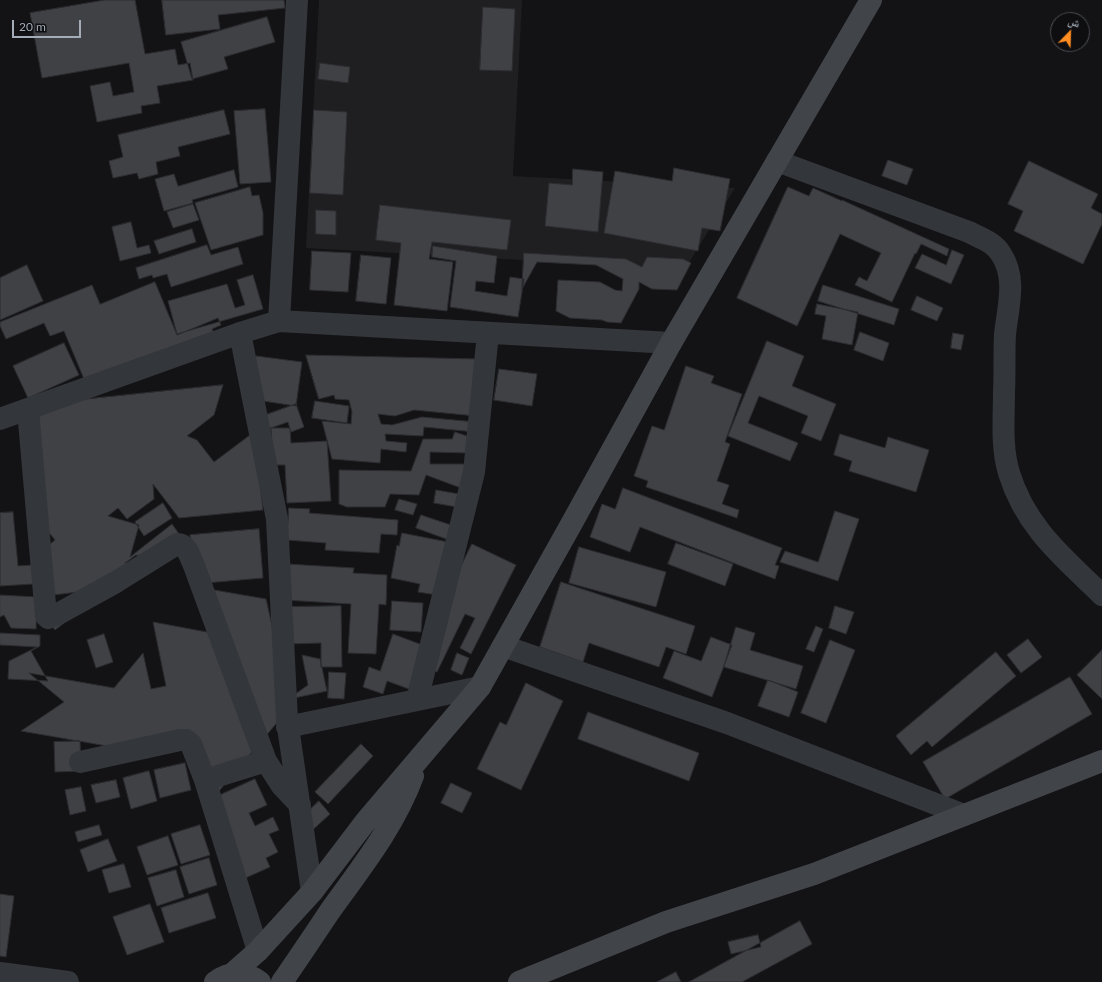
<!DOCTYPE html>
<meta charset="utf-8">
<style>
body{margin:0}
#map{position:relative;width:1102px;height:982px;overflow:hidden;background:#131315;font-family:Lato,"Noto Naskh Arabic",sans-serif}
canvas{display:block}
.north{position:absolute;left:1050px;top:12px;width:40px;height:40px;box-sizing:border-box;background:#0e0e10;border:1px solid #4a4d53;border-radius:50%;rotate:23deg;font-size:11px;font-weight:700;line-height:16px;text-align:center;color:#a3acb7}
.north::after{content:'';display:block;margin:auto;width:14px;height:18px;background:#ff8d21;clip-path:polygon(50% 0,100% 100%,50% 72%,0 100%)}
.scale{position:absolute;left:12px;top:20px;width:69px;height:18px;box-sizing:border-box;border:2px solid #a3acb7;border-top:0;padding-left:5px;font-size:12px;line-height:14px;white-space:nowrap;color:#a3acb7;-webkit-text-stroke:3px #0e0e10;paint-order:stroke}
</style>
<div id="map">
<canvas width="1102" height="982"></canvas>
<div class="north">ش</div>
<div class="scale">20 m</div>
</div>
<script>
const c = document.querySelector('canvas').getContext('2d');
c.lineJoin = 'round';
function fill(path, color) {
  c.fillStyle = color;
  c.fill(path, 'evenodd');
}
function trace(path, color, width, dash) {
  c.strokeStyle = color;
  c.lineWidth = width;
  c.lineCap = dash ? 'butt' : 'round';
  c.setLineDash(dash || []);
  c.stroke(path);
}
fill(new Path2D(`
 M319,0H522L513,176L735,188L685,269L306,248Z`), '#1f1f22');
const building = new Path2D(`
 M105,0H135L145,54L175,49L178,65L190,63L193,80L157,86L160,103L141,106L142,113L97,122L90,86L110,82L113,96L134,92L129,63L42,78L30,13Z
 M162,0H284L285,8L218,15L220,29L166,35Z
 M483,7L515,9L512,71L480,70Z
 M267,17L275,42L224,57L228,69L192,79L181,42Z
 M320,63L350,67L348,83L318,79Z
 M265,109L271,182L240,184L234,111Z
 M224,110L230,134L178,147L180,156L156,162L158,174L139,179L137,173L113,178L109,161L123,157L118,135Z
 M314,110L347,112L343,195L310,193Z
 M888,160L913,169L907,185L882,176Z
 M1029,161L1098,194L1091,208L1102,214V224L1083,264L1014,231L1023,211L1008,204Z
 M674,168L730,179L720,231L702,228L698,251L604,233L615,171L672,181Z
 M573,169L603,172L598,232L545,226L549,183L572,185Z
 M234,170L238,187L192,200L193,203L164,211L155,179L174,174L178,186Z
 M250,187L252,196L259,195L263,213V235L211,250L195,203Z
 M788,187L809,196L813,188L842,201V200L949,249L947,256L921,244L916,254L915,253L892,302L855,285L859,277L867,281L881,253L840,234L797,326L737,298Z
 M193,204L199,220L173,228L167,212Z
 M380,205L511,220L507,250L432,242L429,259L453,262L447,311L394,305L401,243L376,240Z
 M316,210L336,211V235L316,234Z
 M131,222L137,248L149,245L151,253L120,261L112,227Z
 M192,229L196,242L159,254L154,241Z
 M207,245L211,255L238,247L243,264L171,287L167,274L153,278L152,275L139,279L136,268Z
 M433,246L497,256L494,283L476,281L475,291L507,296L510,277L524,279L518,317L450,307L456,261L432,257Z
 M952,250L964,255L951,284L915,268L922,254L946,265Z
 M312,251L351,253L348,292L310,290Z
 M524,253L626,259L642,267L647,257L683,259L691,263L677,290L652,289L639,282V289L621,323L607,322L602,320L570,318L556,311L558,280L600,282L615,290L622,291L623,279L596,265L537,262L522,289Z
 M361,255L391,258L386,304L356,301Z
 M27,265L43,301L0,320V278Z
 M253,275L263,309L177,334L168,301L227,284L235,308L245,305L237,280Z
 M155,282L177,335L218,318L221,325L212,329L216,337L89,391L64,331L50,336L44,323L6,339L0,326V322L92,285L100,304Z
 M823,285L899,309L894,325L818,301Z
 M917,296L943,308L937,321L911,310Z
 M817,304L858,312L852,345L822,339L826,316L815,314Z
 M860,332L889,343L883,361L854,350Z
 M953,333L964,335L961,350L951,348Z
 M767,341L804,356L792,386L836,404L821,441L801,433L808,416L759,396L748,423L798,443L790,461L728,436Z
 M64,343L79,375L28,398L13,366Z
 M306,355L478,359L476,416L414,410L395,416L378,414L381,424L392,425L422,417L476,422L475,432L424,427L423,436L385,434L386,441L407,443L406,452L381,449L380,463L332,459L322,421L351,424L352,412L349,400L335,399L334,395L319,399Z
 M256,356L302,362L296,406L250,399Z
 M686,366L714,376L711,383L742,394L725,442L730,444L717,481L729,485L722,504L739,510L737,518L646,487L648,481L634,476L652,426L664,430Z
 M499,369L537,374L532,406L494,400Z
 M223,385L214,415L187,436L197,440L214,462L254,432L263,510L179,518L153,484L154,499L127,519L118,508L108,516L139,525L130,557L172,524L184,541L158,562L136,555L125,563L131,571L55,630L45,617L78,592L45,596L40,552L55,540L43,525L31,405Z
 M315,401L349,406L347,423L312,418Z
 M296,404L304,427L291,432L288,422L268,429L263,416Z
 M271,428H290L291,443L327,441L331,501L287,503L285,465H274Z
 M455,432L473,438L467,453L430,452V464H465L461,488L426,475L419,495L390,494L385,507H347L339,504V470L411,471L423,439H452Z
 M840,434L885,448L888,437L929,450L916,492L849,471L852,461L834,455Z
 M623,488L782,548L775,565L779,566L775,579L640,527L630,552L590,537L602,504L615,509Z
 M436,490L459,494L457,507L434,503Z
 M399,499L417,504L413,515L395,510Z
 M163,503L172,518L144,536L135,522Z
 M289,508L310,509L309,513L398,520L397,535L381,534L379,553L325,550L326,543L287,540Z
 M835,511L859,519L838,581L780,562L785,551L818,562Z
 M13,512L18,566L32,565L33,584L0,586V513Z
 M421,515L454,526L449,540L416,528Z
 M259,529L263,578L194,584L190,535Z
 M402,533L448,542L437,595L418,592L420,584L391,578L397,545L399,546Z
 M676,543L733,564L725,586L668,564Z
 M472,544L516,565L471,654L460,648L475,618L465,614L437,672L424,666L435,619Z
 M579,547L666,572L656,607L569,583Z
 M287,564L354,568L353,573L387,575L386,605L379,604L376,654L348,653L351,604L285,600Z
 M561,582L695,626L686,654L666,647L659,667L589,643L583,662L540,647Z
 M214,590L266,599L286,688L294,695L308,685L302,655L320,659L327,691L285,700L292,705L208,804L193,736L130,750L21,731L64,702L29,673L114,688L143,653L151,689L166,686L153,622L212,633Z
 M0,595L37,597L36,629L11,628L4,615L0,617Z
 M392,601L423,603L421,632L390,630Z
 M341,606L342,667H321V643L286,644L285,607Z
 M835,606L854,612L846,634L829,628Z
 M816,626L823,629L814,652L806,649Z
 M736,627L755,633L750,650L803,666L796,689L724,667Z
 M0,633L40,635V646L31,651L48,681L8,679L9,661L37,647L0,645Z
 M104,634L113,662L96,668L87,640Z
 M393,634L425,646L409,689L387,681L383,694L363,687L369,667L380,671Z
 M711,637L732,645L712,697L663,678L674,651L701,661Z
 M1028,639L1042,657L1021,673L1007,655Z
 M830,640L855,650L826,723L801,713Z
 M1102,650V699L1077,675Z
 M996,652L1016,676L932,747L927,741L911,755L896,736Z
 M457,653L469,658L462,675L451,670Z
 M329,672L346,673L344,699L328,698Z
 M1070,677L1092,714L945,799L923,762Z
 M768,680L798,692L789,717L758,706Z
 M526,683L563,701L521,790L477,769L500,722L506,725Z
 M588,712L699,753L689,781L578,739Z
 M80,741L81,771L55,772L54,742Z
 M361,744L373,756L328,804L315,792Z
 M185,763L191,790L160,798L154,770Z
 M149,771L157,801L131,809L123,778Z
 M255,779L267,805L249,813L255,826L273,817L279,830L269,834L278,852L266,858L270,867L241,880L205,802Z
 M116,780L120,797L96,803L91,785Z
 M451,783L472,793L462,813L441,803Z
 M81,787L86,811L70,815L65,790Z
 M319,801L330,814L305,837L294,825Z
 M99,825L102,835L78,842L75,832Z
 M200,825L210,855L181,864L171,834Z
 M168,836L178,865L147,875L137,847Z
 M108,839L117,861L88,872L80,850Z
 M209,858L217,885L189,894L180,867Z
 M124,864L131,887L109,893L102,870Z
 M176,870L184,897L157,906L148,878Z
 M208,893L216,918L169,933L161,908Z
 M0,894L14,896L6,957L0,956Z
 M150,904L164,942L127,955L113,917Z
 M800,921L812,944L742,982H689Z
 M758,935L761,947L731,954L728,942Z
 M676,972L681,982H657Z`);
fill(building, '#3f4145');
trace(building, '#2d2d31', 1);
trace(new Path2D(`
 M777,161L969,232C980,238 994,242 1001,254C1017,278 1008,307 1005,334C1004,353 1005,372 1004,392C1004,418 1001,447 1009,473C1026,528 1063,557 1102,595
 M279,321L297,0
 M240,333L277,519L287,720L312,892
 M28,410L46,616L48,618L58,614L116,582L177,544C187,544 189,555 193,563L266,761L282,786L300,805
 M0,419L240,333L279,321L671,343
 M503,646L727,723L964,815
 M417,700L474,472L488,333
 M287,727L480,687
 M80,762L180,740H186L191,744L205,780L266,761
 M205,780L258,951
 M0,973L68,982`), '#33363a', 22);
trace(new Path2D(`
 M233,973L258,951L312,892L366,821L480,687L573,521L671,343L871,0
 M215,982C230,971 245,971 260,982
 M282,982C298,959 314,935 330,911C361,868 394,827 413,776
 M519,982L666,922L814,874L1102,761`), '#41454a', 22);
</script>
